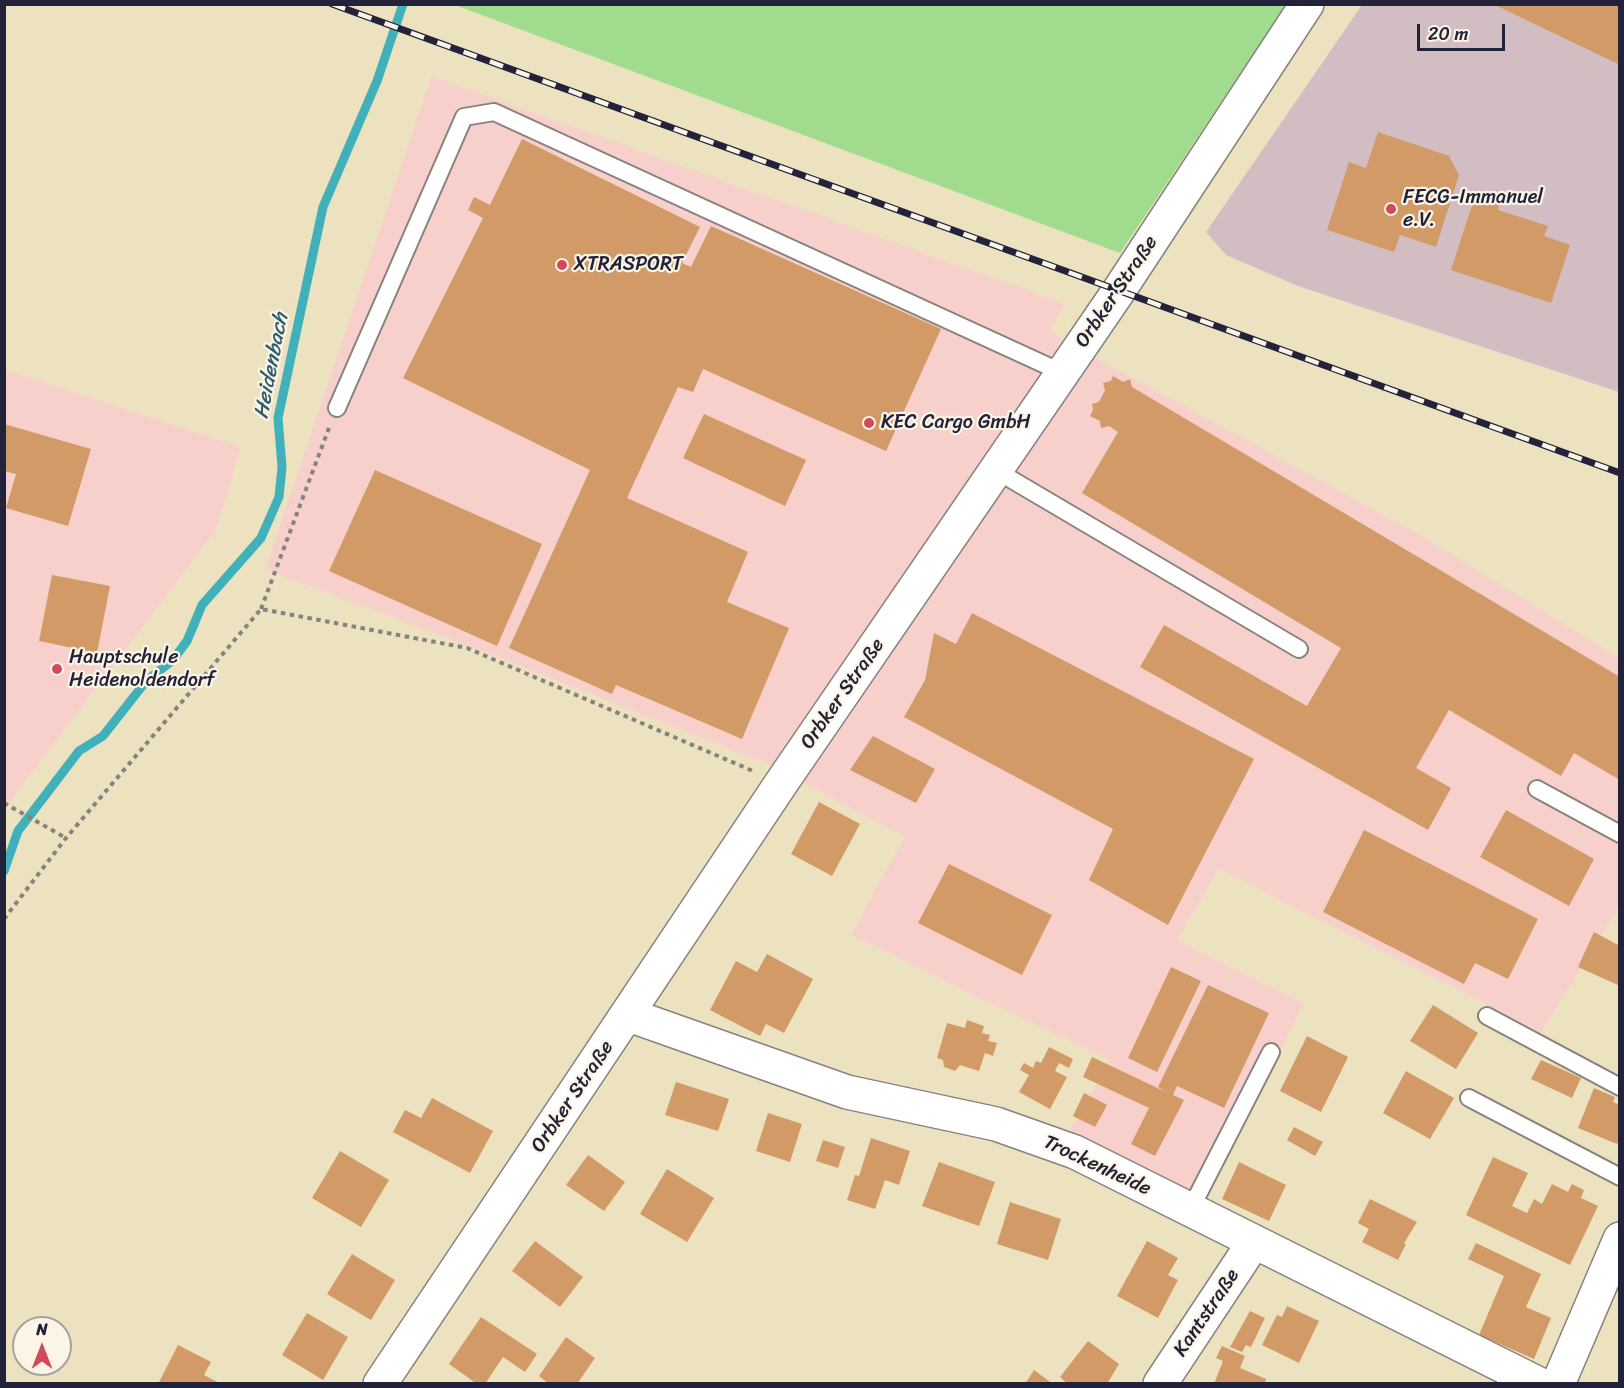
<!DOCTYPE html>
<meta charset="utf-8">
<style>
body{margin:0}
#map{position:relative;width:1624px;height:1388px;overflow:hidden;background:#ede2c0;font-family:Sriracha,sans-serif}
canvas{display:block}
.frame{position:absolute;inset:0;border:6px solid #22223b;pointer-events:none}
.north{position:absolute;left:12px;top:1316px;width:60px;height:60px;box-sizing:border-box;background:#fcf5e5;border:2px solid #a5a1a1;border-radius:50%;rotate:0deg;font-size:16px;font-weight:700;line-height:24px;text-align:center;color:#22223b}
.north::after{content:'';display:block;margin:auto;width:21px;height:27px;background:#d1495b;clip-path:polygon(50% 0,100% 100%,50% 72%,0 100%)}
.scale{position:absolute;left:1417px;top:24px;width:88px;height:27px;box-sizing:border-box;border:3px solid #22223b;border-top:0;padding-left:8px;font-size:18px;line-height:21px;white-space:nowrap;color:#22223b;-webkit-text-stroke:4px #fcf5e5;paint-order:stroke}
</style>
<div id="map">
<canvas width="1624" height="1388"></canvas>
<div class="frame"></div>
<div class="north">N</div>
<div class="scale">20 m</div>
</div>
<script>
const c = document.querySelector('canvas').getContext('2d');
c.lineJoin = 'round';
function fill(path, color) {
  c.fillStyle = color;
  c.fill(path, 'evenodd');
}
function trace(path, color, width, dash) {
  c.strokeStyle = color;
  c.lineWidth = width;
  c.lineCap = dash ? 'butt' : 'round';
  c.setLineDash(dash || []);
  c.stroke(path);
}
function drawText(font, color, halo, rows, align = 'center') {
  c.font = font + ' Sriracha,sans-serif';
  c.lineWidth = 4.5;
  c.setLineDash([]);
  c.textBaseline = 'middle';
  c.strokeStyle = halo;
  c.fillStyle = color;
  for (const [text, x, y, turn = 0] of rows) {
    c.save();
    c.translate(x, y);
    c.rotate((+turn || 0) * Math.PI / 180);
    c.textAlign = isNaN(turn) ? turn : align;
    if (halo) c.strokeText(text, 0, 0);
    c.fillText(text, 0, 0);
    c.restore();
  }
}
fill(new Path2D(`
 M432,76L1065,304L1050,329L1058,337L1422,536L1619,658V906L1541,1032L1219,868L1177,940L1304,1003L1206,1200L1069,1133L1110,1060L851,935L905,836L765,763L508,661L265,569Z
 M5,369L241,447L216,530L5,808Z`), '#f7d0cb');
fill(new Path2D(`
 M1362,5H1619V392L1298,286L1226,255L1206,232Z`), '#d2bec2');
fill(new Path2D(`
 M455,5H1286L1120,253Z`), '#a0db8e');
trace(new Path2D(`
 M4,871L18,831L79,751L103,736L147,680L172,661L187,641L202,605L261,538L279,497L282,467L278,418L323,207L377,81L403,4`), '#40b0ba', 9);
fill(new Path2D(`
 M1493,4H1620V65Z
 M1378,132L1449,156L1459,175L1436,247L1400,235L1394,252L1327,230L1349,162L1366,168Z
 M522,139L700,227L682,263L691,267L711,226L941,329L886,451L703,369L693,392L678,387L627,498L748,552L727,602L789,628L742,739L616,685L612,694L509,648L590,470L403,378L483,218L468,210L474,197L490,205Z
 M1476,193L1500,202L1498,210L1548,226L1544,236L1570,245L1551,303L1451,270Z
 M1113,376L1123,382L1130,379L1132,387L1620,677V780L1574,753L1561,776L1449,710L1416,768L1451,788L1428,830L1140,667L1164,625L1307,706L1341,648L1082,493L1118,432L1109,426L1101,428L1100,421L1090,416L1093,410L1092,404L1099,402L1105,390L1103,383L1111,381Z
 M704,414L806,460L785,506L683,458Z
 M4,424L91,449L68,526L6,508L16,474L4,471Z
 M375,470L542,544L497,646L329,571Z
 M52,575L110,586L97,653L39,641Z
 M972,613L1254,759L1168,925L1089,880L1113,829L904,717L925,680L934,633L956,644Z
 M873,736L935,769L916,803L850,770Z
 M819,802L860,824L832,876L791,854Z
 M1506,810L1594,859L1569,906L1480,857Z
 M1364,830L1538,919L1508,979L1475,963L1464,984L1323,912Z
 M949,864L1052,915L1022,975L918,923Z
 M1594,932L1620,946V986L1578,967Z
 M767,954L813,979L784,1033L766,1024L760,1036L710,1010L736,961L757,972Z
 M1171,967L1201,981L1157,1072L1128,1058Z
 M1208,985L1269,1013L1224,1108L1177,1086L1173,1095L1184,1100L1155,1156L1131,1144L1149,1108L1083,1077L1092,1057L1166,1092L1158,1087Z
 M1433,1005L1478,1033L1456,1069L1410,1041Z
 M967,1020L984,1026L982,1033L990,1035L988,1041L997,1043L993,1056L985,1053L979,1071L960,1065L955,1071L944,1067L943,1060L937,1058L947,1023L965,1028Z
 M1307,1036L1348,1057L1321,1112L1280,1091Z
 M1049,1047L1073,1059L1069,1068L1059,1063L1055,1071L1067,1077L1050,1109L1019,1092L1029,1075L1020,1070L1024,1063L1033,1068L1036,1061L1041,1063Z
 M1541,1060L1581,1078L1572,1098L1531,1079Z
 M1406,1071L1454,1098L1430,1139L1383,1113Z
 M676,1082L729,1099L718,1131L665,1115Z
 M1594,1088L1615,1097L1613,1102L1620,1105V1137L1617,1144L1578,1128Z
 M1084,1093L1107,1105L1095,1127L1073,1116Z
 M432,1098L493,1131L470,1173L393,1132L405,1110L421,1118Z
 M768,1113L802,1124L790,1162L756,1151Z
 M1294,1127L1323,1142L1315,1156L1287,1140Z
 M871,1138L910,1151L899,1185L885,1180L875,1209L847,1200L855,1175L859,1176Z
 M823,1140L845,1147L838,1168L816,1161Z
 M340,1151L389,1180L361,1227L312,1198Z
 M588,1155L625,1182L604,1211L566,1185Z
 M1493,1157L1528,1173L1512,1206L1527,1213L1534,1199L1542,1204L1552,1184L1568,1192L1572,1184L1584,1190L1581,1198L1598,1206L1570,1265L1466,1215Z
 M939,1162L995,1182L979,1226L922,1206Z
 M1239,1162L1286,1185L1269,1221L1222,1199Z
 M667,1169L714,1198L687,1242L640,1214Z
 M1370,1199L1417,1222L1404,1243L1406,1244L1398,1260L1362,1242L1369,1229L1358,1223Z
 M1010,1202L1061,1219L1048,1260L997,1244Z
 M535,1241L583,1277L560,1307L512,1271Z
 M1147,1241L1178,1258L1168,1275L1178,1280L1158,1318L1117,1296Z
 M1476,1243L1541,1274L1526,1307L1551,1318L1534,1359L1479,1335L1504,1276L1468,1259Z
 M352,1254L395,1280L371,1320L327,1294Z
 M1287,1306L1319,1321L1299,1363L1262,1345L1277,1315L1282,1317Z
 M1250,1311L1265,1318L1251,1347L1246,1345L1242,1352L1230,1347Z
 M307,1313L348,1337L323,1380L282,1355Z
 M481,1317L537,1354L525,1372L503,1357L485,1384H477L449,1364Z
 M566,1337L595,1358L577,1384H549L539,1376Z
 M1088,1341L1119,1364L1107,1384H1068L1060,1377Z
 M178,1345L211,1362L204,1375L221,1384H158Z
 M1222,1346L1245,1356L1240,1368L1266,1379L1265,1384H1214L1223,1361L1216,1358Z
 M1034,1370L1053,1384H1025Z`), '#d19a66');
const lane = new Path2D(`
 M337,408L464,117L494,112L1063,373
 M997,471L1299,649
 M1537,789L1620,834
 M1487,1016L1620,1087
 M1469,1098L1620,1177
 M1190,1210L1271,1052`);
const street = new Path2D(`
 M629,1015L847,1092L996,1124L1075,1152L1539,1384
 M1160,1384L1254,1242
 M1558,1384L1620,1239`);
const secondary = new Path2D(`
 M380,1384L782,782L1118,292L1307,4`);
trace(lane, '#88827e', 20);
trace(street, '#88827e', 36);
trace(secondary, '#88827e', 36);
trace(new Path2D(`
 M261,609L329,428
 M4,803L66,838
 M4,919L66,838L261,609L467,648L753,771`), '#88827e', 4, [4.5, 4.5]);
trace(lane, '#fff', 16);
trace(street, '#fff', 33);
trace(secondary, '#fff', 33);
const rail = new Path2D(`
 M332,4L1620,473`);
trace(rail, '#22223b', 7);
trace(rail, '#fcf5e5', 4.5, [14]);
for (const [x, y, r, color] of [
 [1391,209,6,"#d1495b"],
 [562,265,6,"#d1495b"],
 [869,423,6,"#d1495b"],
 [57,669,6,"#d1495b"]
]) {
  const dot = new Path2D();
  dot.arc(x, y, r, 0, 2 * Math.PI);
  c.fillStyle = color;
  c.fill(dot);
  trace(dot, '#fcf5e5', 2);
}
drawText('20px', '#22223b', '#fcf5e5', [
 ["FECG-Immanuel",1403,198],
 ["e.V.",1403,221],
 ["XTRASPORT",574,265],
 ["KEC Cargo GmbH",881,423],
 ["Hauptschule",69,658],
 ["Heidenoldendorf",69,681]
], 'left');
drawText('20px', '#22223b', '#fcf5e5', [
 ["Orbker Straße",1117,292,-56],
 ["Orbker Straße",843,694,-55],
 ["Orbker Straße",573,1097,-56],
 ["Trockenheide",1097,1166,25],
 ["Kantstraße",1207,1313,-56]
]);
drawText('italic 21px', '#2e5b6e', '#fcf5e5', [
 ["Heidenbach",272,366,-79]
]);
</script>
